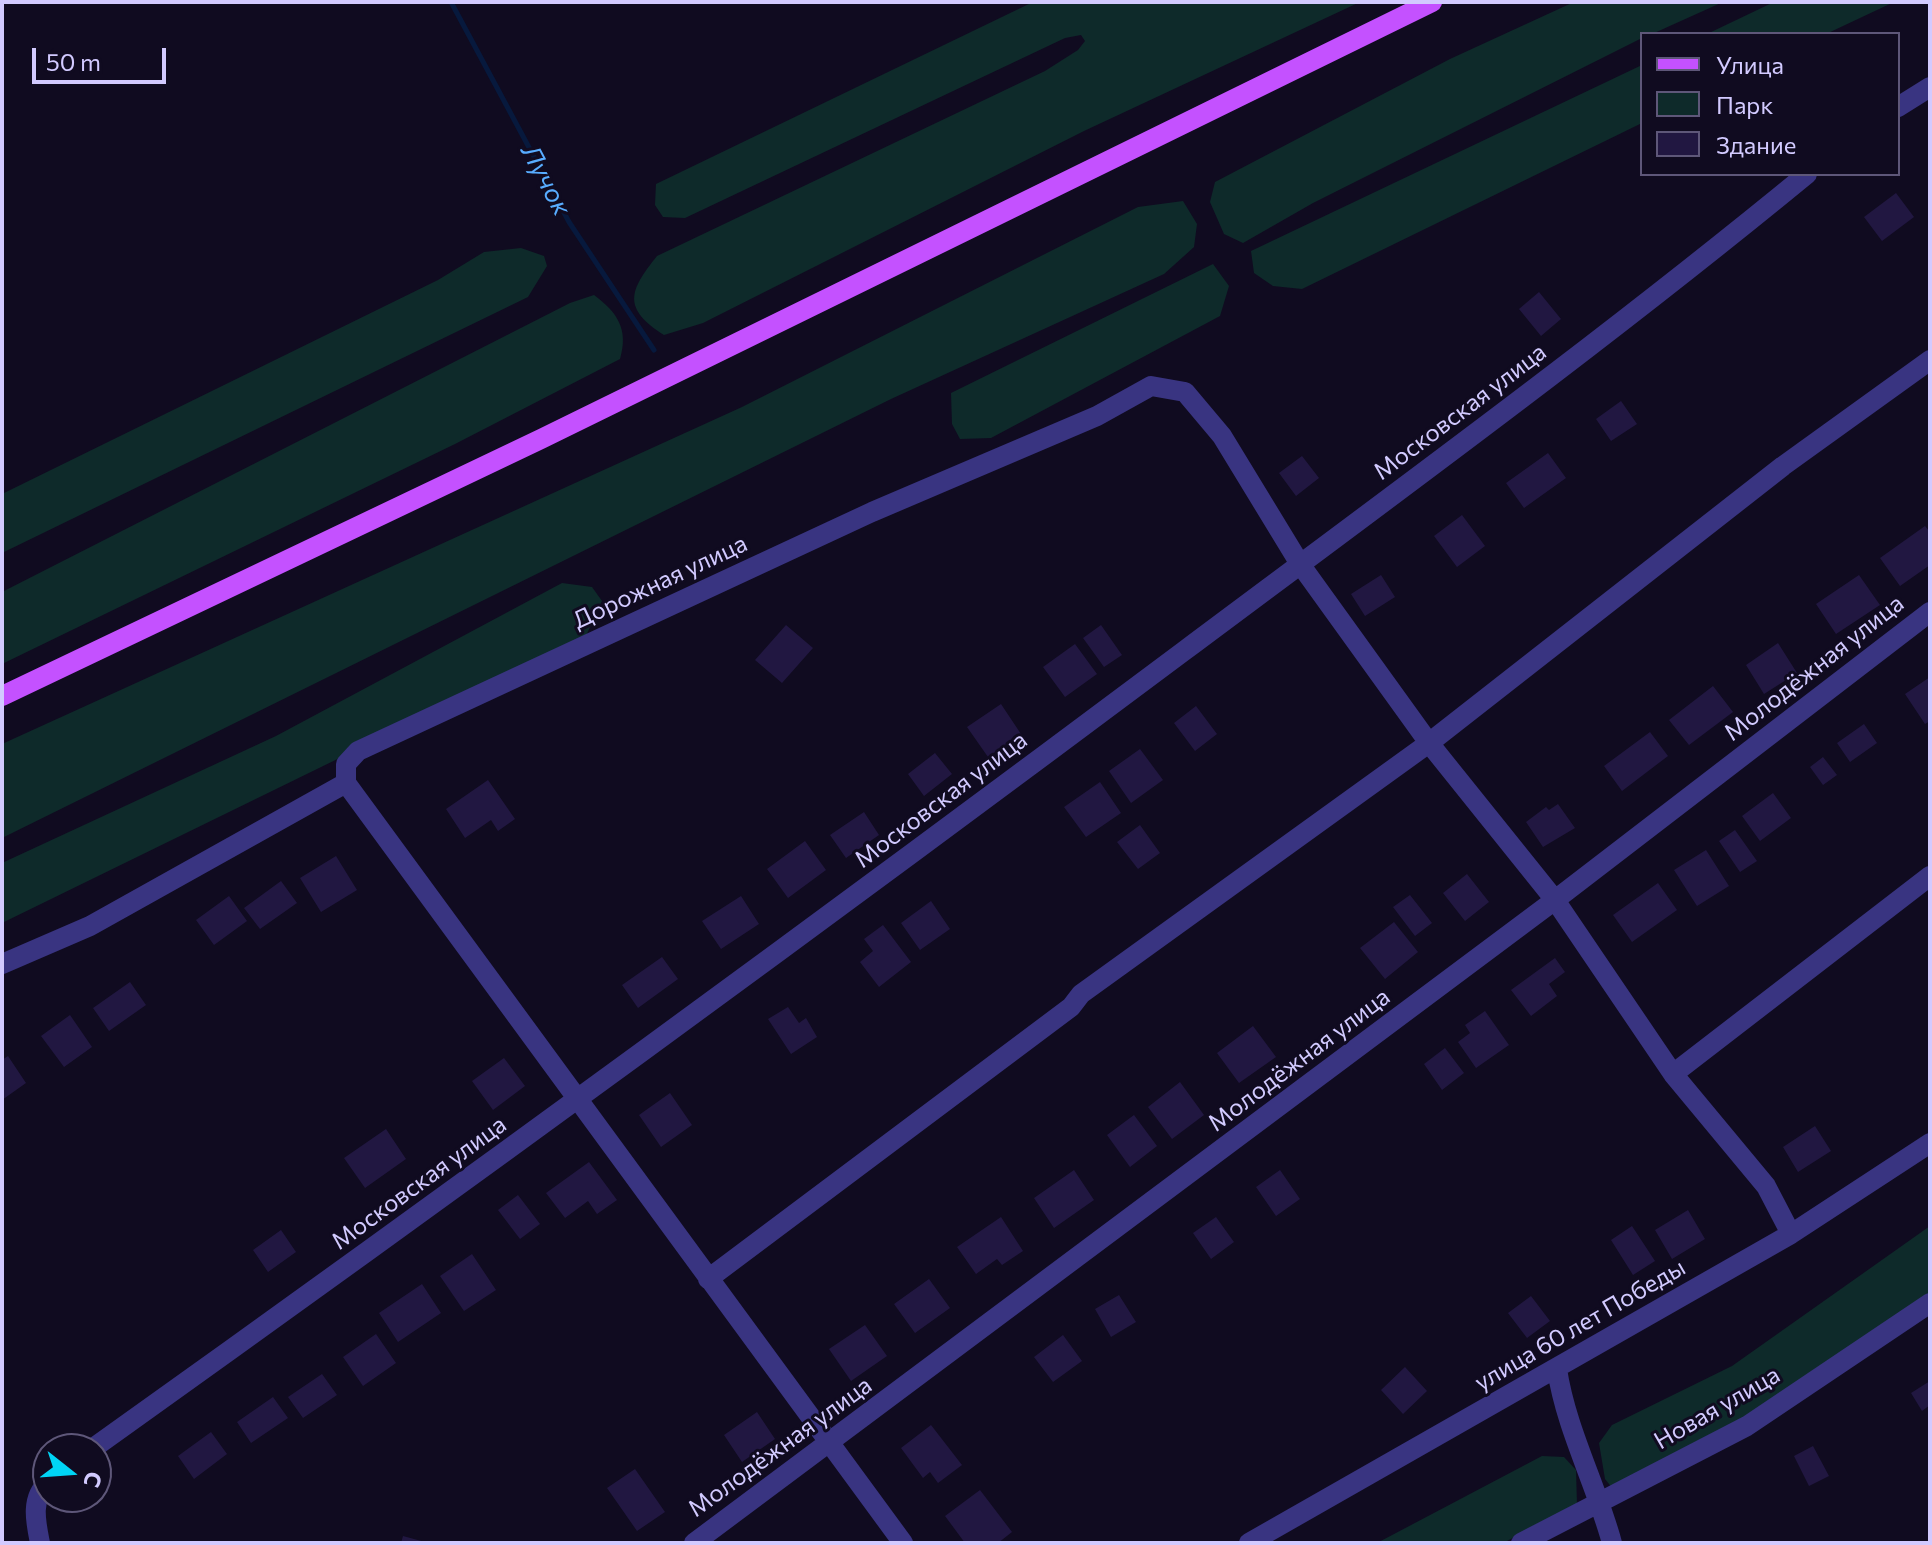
<!DOCTYPE html>
<meta charset="utf-8">
<style>
body{margin:0}
#map{position:relative;width:1932px;height:1545px;overflow:hidden;background:#100b20;font-family:Commissioner,sans-serif}
canvas{display:block}
.frame{position:absolute;inset:0;border:4px solid #d2caff;pointer-events:none}
.legend{position:absolute;left:1640px;top:32px;width:260px;height:144px;box-sizing:border-box;background:#100b20;border:2px solid #5e5779;margin:0;padding:10px 14px;list-style:none;font-size:24px;color:#d2caff}
.legend li{display:flex;align-items:center;gap:16px;height:40px}
.legend b{width:40px;border:2px solid #5e5779}
.north{position:absolute;left:32px;top:1433px;width:80px;height:80px;box-sizing:border-box;background:#100b20;border:2px solid #5e5779;border-radius:50%;rotate:107deg;font-size:22px;font-weight:700;line-height:32px;text-align:center;color:#d2caff}
.north::after{content:'';display:block;margin:auto;width:28px;height:36px;background:#00d4f5;clip-path:polygon(50% 0,100% 100%,50% 72%,0 100%)}
.scale{position:absolute;left:32px;top:48px;width:134px;height:36px;box-sizing:border-box;border:4px solid #d2caff;border-top:0;padding-left:10px;font-size:24px;line-height:28px;white-space:nowrap;color:#d2caff;-webkit-text-stroke:6px #100b20;paint-order:stroke}
</style>
<div id="map">
<canvas width="1932" height="1545"></canvas>
<div class="frame"></div>
<ul class="legend">
<li><b style="height:10px;background:#c451ff"></b>Улица</li>
<li><b style="height:22px;background:#0e2a2a"></b>Парк</li>
<li><b style="height:22px;background:#211741"></b>Здание</li>
</ul>
<div class="north">С</div>
<div class="scale">50 m</div>
</div>
<script>
const c = document.querySelector('canvas').getContext('2d');
c.lineJoin = 'round';
function fill(path, color) {
  c.fillStyle = color;
  c.fill(path, 'evenodd');
}
function trace(path, color, width, dash) {
  c.strokeStyle = color;
  c.lineWidth = width;
  c.lineCap = dash ? 'butt' : 'round';
  c.setLineDash(dash || []);
  c.stroke(path);
}
function drawText(font, color, halo, rows, align = 'center') {
  c.font = font + ' Commissioner,sans-serif';
  c.lineWidth = 6;
  c.setLineDash([]);
  c.textBaseline = 'middle';
  c.strokeStyle = halo;
  c.fillStyle = color;
  for (const [text, x, y, turn = 0] of rows) {
    c.save();
    c.translate(x, y);
    c.rotate((+turn || 0) * Math.PI / 180);
    c.textAlign = isNaN(turn) ? turn : align;
    if (halo) c.strokeText(text, 0, 0);
    c.fillText(text, 0, 0);
    c.restore();
  }
}
fill(new Path2D(`
 M1033,2H1360L1084,131L703,323L664,335C622,308 629,291 657,256L1045,71L1078,50L1085,41L1081,35L1065,38L685,218L663,217L655,205L656,184Z
 M1574,2H1723L1652,34H1642V38L1313,203L1243,243L1224,234L1210,202L1215,182L1450,59Z
 M1774,2H1894L1826,34H1707Z
 M1642,65V123L1302,289L1273,286L1254,273L1251,251Z
 M1183,201L1197,224L1194,247L1164,274L891,399L2,838V744L742,407L1138,207Z
 M521,248L544,256L547,266L528,297L2,553V494L438,280L484,252Z
 M1213,264L1229,286L1220,316L991,438L960,439L952,424L951,393Z
 M594,295C617,312 629,329 620,359L455,444L2,664V592L570,303Z
 M562,583L592,587L602,601L585,638L2,923V863L276,736Z
 M1930,1226V1298L1750,1418L1613,1489L1605,1479L1599,1443L1612,1425L1732,1366Z
 M1542,1456L1564,1457L1576,1470L1577,1505L1503,1543H1377Z`), '#0e2a2a');
trace(new Path2D(`
 M451,2L569,222L654,350`), '#07193d', 5);
fill(new Path2D(`
 M1896,193L1914,217L1882,241L1864,217Z
 M1539,292L1561,319L1541,336L1519,309Z
 M1621,401L1637,424L1611,441L1596,419Z
 M1548,453L1566,478L1524,508L1506,483Z
 M1302,456L1319,478L1296,496L1279,473Z
 M1462,515L1485,546L1457,567L1434,536Z
 M1925,526L1930,532V565L1900,586L1880,558Z
 M1381,575L1395,597L1365,616L1351,594Z
 M1859,575L1880,605L1836,634L1816,604Z
 M786,625L813,648L782,683L755,660Z
 M1101,625L1122,655L1104,667L1083,638Z
 M1778,643L1797,673L1764,694L1746,665Z
 M1075,644L1097,674L1065,697L1043,667Z
 M1930,677V721L1925,724L1905,694Z
 M1713,686L1733,712L1689,745L1669,720Z
 M1001,704L1021,734L988,757L967,727Z
 M1196,706L1217,734L1195,751L1174,723Z
 M1864,724L1877,743L1850,762L1837,743Z
 M1650,732L1668,756L1622,791L1604,766Z
 M1140,749L1163,780L1131,803L1109,771Z
 M935,753L952,774L924,796L908,774Z
 M1823,757L1837,775L1823,785L1810,767Z
 M488,780L515,819L498,831L491,820L465,838L446,809Z
 M1100,782L1121,813L1086,837L1064,807Z
 M1773,793L1791,818L1760,841L1742,816Z
 M1558,804L1575,828L1543,847L1526,822L1546,807L1549,810Z
 M864,812L879,835L846,858L830,835Z
 M1140,825L1160,853L1138,869L1117,842Z
 M1735,830L1757,861L1740,872L1719,841Z
 M805,841L826,870L788,898L767,869Z
 M1706,850L1729,886L1697,906L1674,870Z
 M336,856L357,890L321,912L300,878Z
 M1467,874L1489,902L1465,921L1443,893Z
 M281,881L297,903L260,929L244,908Z
 M1658,883L1677,910L1632,942L1613,915Z
 M1410,895L1432,923L1415,936L1393,907Z
 M229,896L247,921L214,945L196,920Z
 M741,896L759,924L721,949L702,921Z
 M931,901L950,929L920,950L901,923Z
 M1394,922L1418,952L1385,979L1360,948Z
 M883,925L911,962L879,987L860,962L873,951L864,939Z
 M662,957L678,979L638,1008L622,985Z
 M1555,958L1565,972L1549,984L1557,996L1531,1016L1511,990Z
 M130,982L146,1005L109,1031L93,1008Z
 M788,1007L799,1023L806,1018L817,1037L791,1054L768,1019Z
 M1485,1011L1509,1045L1476,1068L1458,1042L1470,1033L1465,1025Z
 M70,1015L92,1047L64,1067L41,1036Z
 M1253,1026L1276,1057L1239,1083L1217,1053Z
 M1445,1048L1464,1073L1442,1090L1424,1064Z
 M8,1056L26,1083L2,1100V1060Z
 M504,1058L525,1086L493,1110L472,1081Z
 M1180,1082L1204,1115L1172,1139L1148,1107Z
 M670,1093L692,1125L661,1147L639,1115Z
 M1134,1115L1157,1146L1130,1167L1107,1135Z
 M1815,1126L1831,1151L1798,1172L1783,1147Z
 M386,1129L406,1159L365,1188L344,1158Z
 M589,1162L617,1200L597,1214L588,1201L565,1218L546,1193Z
 M1074,1170L1094,1200L1054,1228L1034,1198Z
 M1280,1170L1300,1199L1276,1216L1256,1187Z
 M518,1195L540,1224L520,1239L498,1210Z
 M1688,1210L1705,1239L1672,1259L1655,1230Z
 M1001,1217L1023,1251L1002,1265L997,1259L976,1274L957,1247Z
 M1216,1217L1234,1242L1211,1259L1193,1233Z
 M1632,1226L1655,1261L1633,1275L1611,1240Z
 M281,1230L296,1252L268,1272L253,1250Z
 M472,1254L496,1290L464,1311L440,1276Z
 M929,1279L950,1308L915,1333L894,1304Z
 M422,1284L441,1313L398,1342L379,1313Z
 M1119,1295L1136,1322L1111,1337L1095,1309Z
 M1531,1296L1550,1321L1527,1338L1508,1313Z
 M865,1325L887,1356L851,1381L829,1349Z
 M376,1334L396,1363L363,1386L343,1357Z
 M1063,1335L1082,1361L1053,1382L1034,1357Z
 M1405,1367L1427,1391L1403,1414L1381,1390Z
 M322,1374L337,1395L303,1418L288,1397Z
 M1930,1381V1405L1922,1411L1911,1393Z
 M273,1397L288,1418L251,1443L237,1422Z
 M757,1412L775,1439L742,1462L724,1435Z
 M931,1425L962,1465L938,1483L930,1472L923,1478L901,1448Z
 M211,1432L227,1454L194,1479L178,1456Z
 M1813,1446L1829,1476L1809,1486L1794,1456Z
 M635,1469L665,1512L637,1531L607,1488Z
 M980,1490L1012,1532L998,1543H965L945,1516Z
 M403,1536L425,1542V1543H401Z`), '#211741');
trace(new Path2D(`
 M1898,107L1930,87
 M346,783L903,1543
 M2,964L90,926L346,783V764L358,751L872,512L1097,416L1151,386L1185,392L1222,436L1300,564L1429,743L1555,900L1673,1074L1766,1186L1791,1234
 M1673,1074L1930,876
 M708,1279L1071,1007L1081,994L1429,743L1783,466L1930,360
 M1557,1369C1566,1429 1596,1484 1612,1543
 M92,1449C459,1187 823,921 1184,651C1394,494 1605,340 1807,174
 M40,1543C36,1523 30,1498 48,1483
 M694,1543L1555,900L1930,612
 M1249,1543L1791,1234L1930,1143
 M1521,1543L1747,1426L1930,1303`), '#393481', 20);
trace(new Path2D(`
 M2,696L541,439L1432,2`), '#c451ff', 20);
drawText('24px', '#d2caff', '#100b20', [
 ["Московская улица",1460,412,-37],
 ["Дорожная улица",660,582,-25],
 ["Молодёжная улица",1814,668,-38],
 ["Московская улица",941,800,-37],
 ["Молодёжная улица",1299,1060,-37],
 ["Московская улица",419,1183,-36],
 ["улица 60 лет Победы",1580,1325,-30],
 ["Новая улица",1717,1408,-30],
 ["Молодёжная улица",780,1447,-36]
]);
drawText('italic 26px', '#58acff', '#100b20', [
 ["Лучок",546,180,62]
]);
</script>
